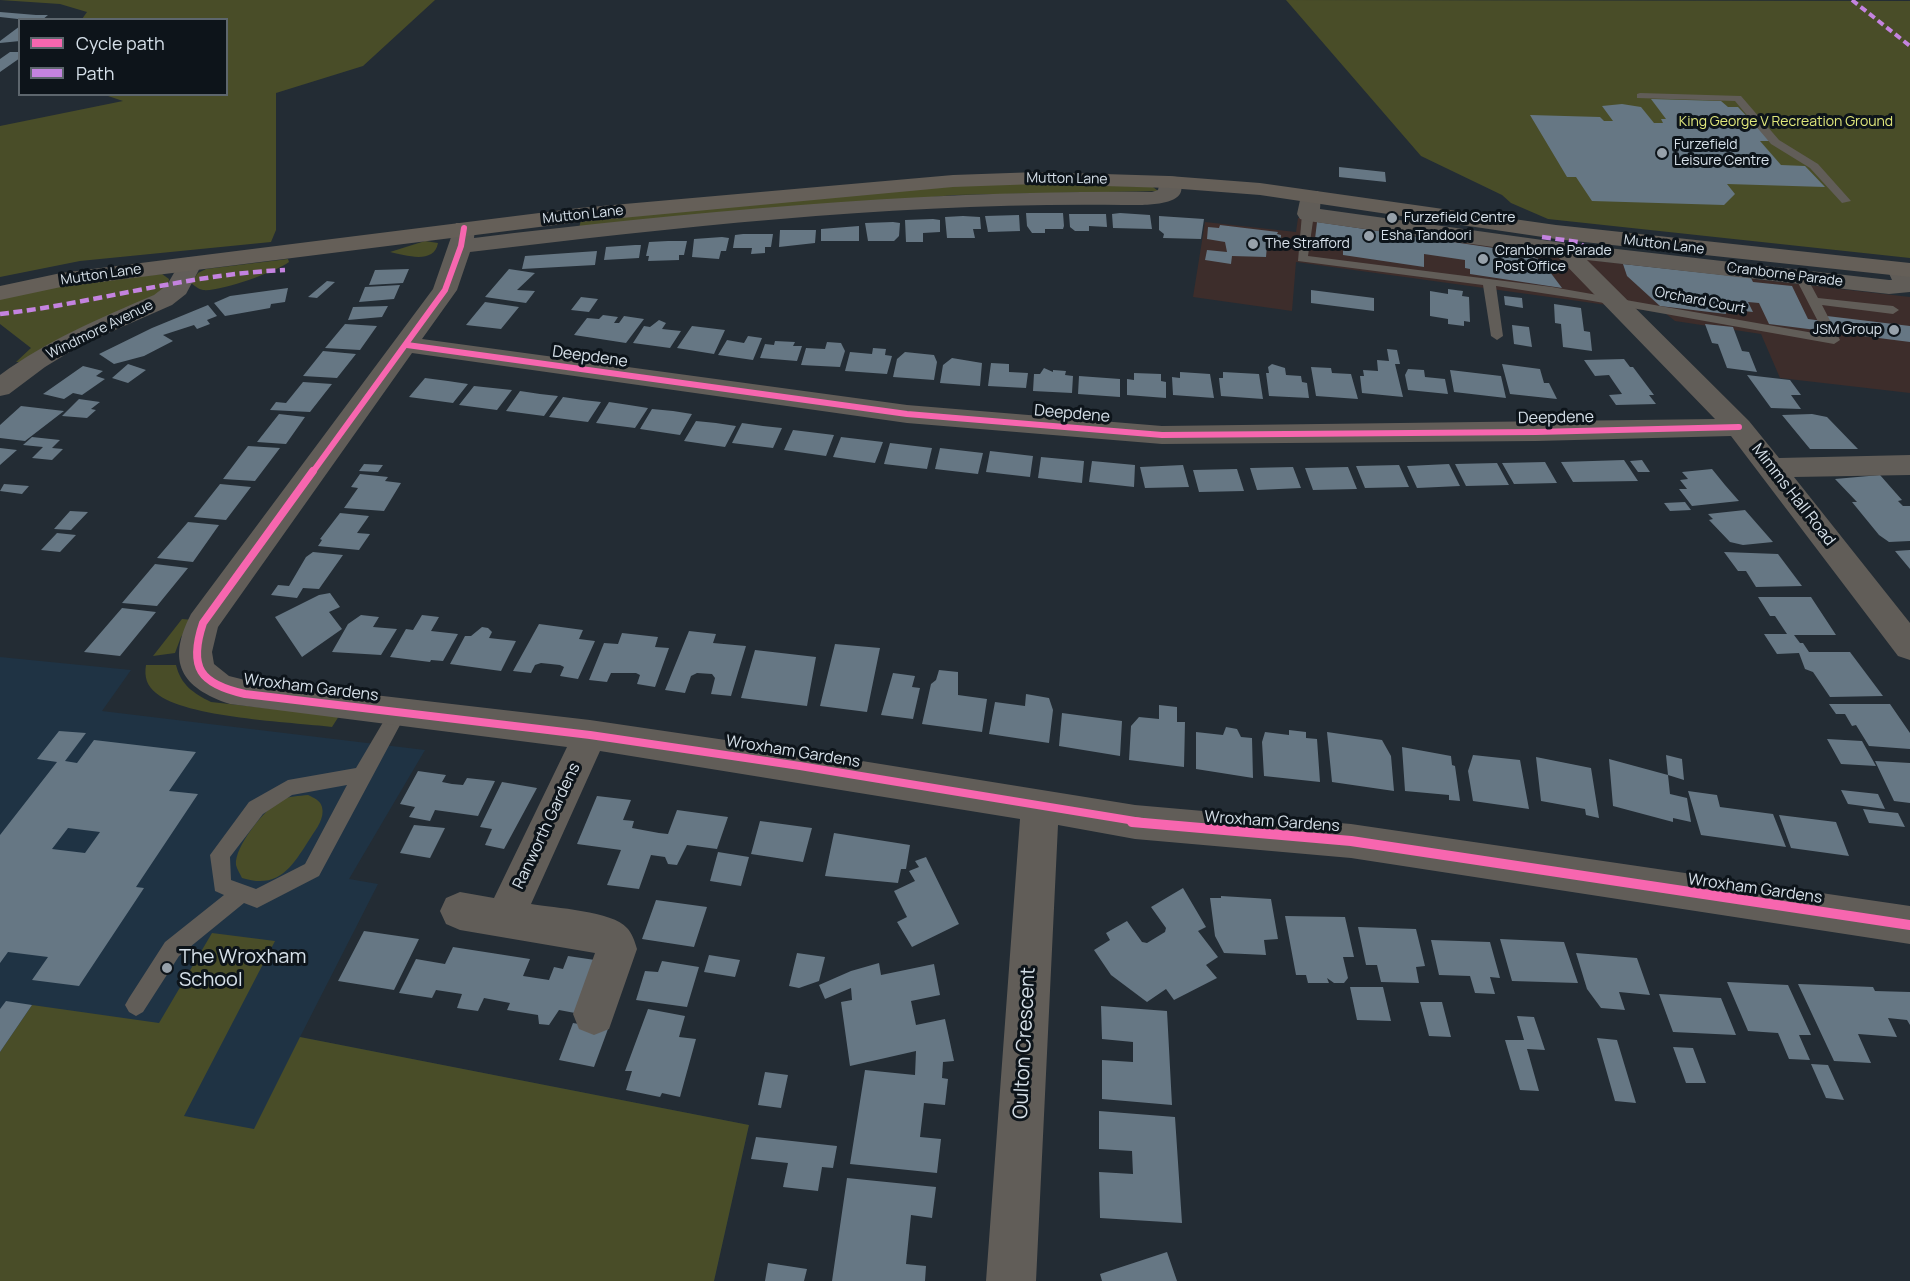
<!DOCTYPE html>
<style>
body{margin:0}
#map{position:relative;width:1910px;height:1281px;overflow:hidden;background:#232c34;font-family:Manrope,sans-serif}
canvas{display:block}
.legend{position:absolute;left:18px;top:18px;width:210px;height:78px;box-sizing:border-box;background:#0d141a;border:2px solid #5d666d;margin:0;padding:8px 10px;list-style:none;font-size:18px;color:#d6e0e9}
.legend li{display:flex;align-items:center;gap:12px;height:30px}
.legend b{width:30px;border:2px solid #5d666d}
</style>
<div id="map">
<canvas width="1910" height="1281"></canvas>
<ul class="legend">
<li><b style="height:8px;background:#f766af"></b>Cycle path</li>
<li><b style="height:8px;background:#c483df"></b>Path</li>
</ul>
</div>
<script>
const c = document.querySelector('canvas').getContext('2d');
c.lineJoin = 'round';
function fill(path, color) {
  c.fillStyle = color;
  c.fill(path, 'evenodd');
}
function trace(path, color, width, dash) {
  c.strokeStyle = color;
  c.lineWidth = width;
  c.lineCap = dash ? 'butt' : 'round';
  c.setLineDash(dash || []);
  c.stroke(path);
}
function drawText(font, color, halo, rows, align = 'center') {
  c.font = font + ' Manrope,sans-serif';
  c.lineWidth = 6;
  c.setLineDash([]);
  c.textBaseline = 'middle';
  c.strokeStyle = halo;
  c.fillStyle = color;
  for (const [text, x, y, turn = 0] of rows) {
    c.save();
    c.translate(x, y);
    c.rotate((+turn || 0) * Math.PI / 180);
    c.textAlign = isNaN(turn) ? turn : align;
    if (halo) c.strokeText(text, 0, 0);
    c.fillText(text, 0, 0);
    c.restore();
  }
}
fill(new Path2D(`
 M1298,218L1607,262L1910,297V393L1780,378L1761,334L1675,321L1665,313L1296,262L1292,311L1193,297L1205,222L1296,232Z`), '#3d2d2b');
fill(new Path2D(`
 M0,657L131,670L102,711L425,750L349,879L378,884L300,1037L749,1125L714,1281H0Z`), '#1f3344');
fill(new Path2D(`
 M0,0H435L363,66L276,93V230L271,242L80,261L0,277V126L123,101L105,95L226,94V20L82,19L87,12L60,4Z
 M1286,0L1910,1V258L1548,219L1511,203L1502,195L1421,156Z
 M1044,183L1153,187L1158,191L955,195L579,228L581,220L978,184Z
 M425,241L438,243C434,265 405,255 390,252Z
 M288,259L289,262C275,272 220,292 203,290C198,289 195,286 191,283L198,273L206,269Z
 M162,274L169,279L168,285L158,295L26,362H16L31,348L0,324V298L82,282Z
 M182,619L193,620L181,637L175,653L153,656Z
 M146,665H176C181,685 193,693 211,702L339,716L332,727C292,722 185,718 156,693C147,686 144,677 146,665Z
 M308,795C314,798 320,800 322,807C325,818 316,829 311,837C293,865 280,890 242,878C240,874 237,869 236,865C234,847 265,809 280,800C289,796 299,796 308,795Z
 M212,933L275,941L184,1116L254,1129L300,1037L749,1125L714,1281H0V1052L32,1005L159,1023Z`), '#494d28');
fill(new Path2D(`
 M0,12L36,15H48L42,20H27L0,17Z
 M20,26V41L0,43V41Z
 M10,52H20V58L0,72V59Z
 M1651,99L1721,101L1728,107H1738L1770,141H1760L1781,165L1805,166L1825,187L1727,184L1735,194L1724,205L1592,201L1576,177H1567L1530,115L1600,117L1604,121H1613L1602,106L1622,104L1641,107L1654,123H1663L1661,119H1666Z
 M1339,167L1385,172L1386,182L1339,177Z
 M1026,213H1063L1064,226L1063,229H1045V233H1032L1027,226Z
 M1120,213L1150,215L1152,229L1113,228L1112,214Z
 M1069,214H1106L1107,227L1089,226V231H1075L1070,227Z
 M1019,215L1020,231L988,232L985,216Z
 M963,216L980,217L981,229H973L975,238H947L945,217Z
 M1159,216L1204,219L1201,239L1163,238L1164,234L1159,230Z
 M933,219L940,220V232L923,233V242H906L905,220Z
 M893,222L900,223L899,236L894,241H868L865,223Z
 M1317,222L1521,252L1541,260L1562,288L1470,274V269L1465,268V260L1424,254V267L1343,255V243L1315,239Z
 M1220,225L1278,232L1277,234L1281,235V248L1267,246L1266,257L1232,256L1231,264L1205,260L1207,250L1227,252L1225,242L1207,239L1208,227L1219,228Z
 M859,226V241H821V229Z
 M780,230H816L815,243L779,247Z
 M743,234H773L771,247H765V253L751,254L752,248H733L735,235Z
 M722,237L729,238L726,251H721L719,259L692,257L694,239Z
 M668,241H687L684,255H679V260L648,261L649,256H646L649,242Z
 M635,245H641L639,258L604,260L606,247Z
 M597,251L595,265L522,269L525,256Z
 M1623,264L1751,278L1753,282L1792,286L1808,319L1830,322L1827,316L1910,326V342L1769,324L1759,303L1748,302L1753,312L1725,309L1726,314L1660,306L1627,276Z
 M409,269L403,283L369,285L375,270Z
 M509,269L535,273L517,290L535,291L526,303L485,297Z
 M327,281L335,282L317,298L308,297Z
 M400,285L394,299L359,302L365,287Z
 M288,288L285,302L271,304L270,308L225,316L214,303L230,296Z
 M1448,289L1463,291L1462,296L1469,297L1470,322L1464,321V326L1448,324V319L1430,316V291L1448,294Z
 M1311,290L1374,298V311L1311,303Z
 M1504,296L1522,298L1523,308L1505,305Z
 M581,297L598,299L589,312L571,310Z
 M485,302L519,307L501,329L466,325Z
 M1554,304L1581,308L1584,331L1590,332L1592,351L1563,347L1561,324L1555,323Z
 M208,305L217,316L207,320L210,324L197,329L194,325L163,335L173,341L144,356L114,364L99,354L152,328Z
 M388,306L382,317L348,320L353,307Z
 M603,315L618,317L614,323H619L624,316L644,319L626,343L574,335L587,318L599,319Z
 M659,320L666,323L662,329L681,331L670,348L633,343L644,326L650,327Z
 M345,324L377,326L360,350L325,348Z
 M1705,324L1733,327L1742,351L1749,352L1757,372L1727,368L1718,344L1712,343Z
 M1512,325L1529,327L1532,347L1514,344Z
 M692,326L725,330L714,354L677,348Z
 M748,336L762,338L753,360L718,355L727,340L744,343Z
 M775,341L795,342L793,346H802L797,361L760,358L765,344L774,345Z
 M827,342L841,343L845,351L840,367L801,365L806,348L825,349Z
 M873,348L886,349L885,355L892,356L887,374L845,371L850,352L872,354Z
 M1387,349L1397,350L1400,364H1395L1403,397L1362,393L1360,376H1364L1363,370L1378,371L1377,360L1389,361Z
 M323,351L356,354L337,378L303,376Z
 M905,352L934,355L937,362L934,380L893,377L897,359Z
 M952,358L982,363L980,386L940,383L943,365Z
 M1624,359L1630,367H1633L1654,395H1649L1656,404L1616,405L1609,395L1622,394L1613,381L1609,375L1595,376L1584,360Z
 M991,363L1009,364V372L1028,373L1026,388L988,386Z
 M128,364L146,370L128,383L112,378Z
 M1272,364L1285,368L1286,375L1301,376L1302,382L1307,383L1309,398L1269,396L1266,373H1269L1268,367Z
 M1502,364L1540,369L1544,383H1549L1557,399L1510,394Z
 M83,366L103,371L96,376L105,379L82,395L73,393L64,399L43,394Z
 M1311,367L1331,368L1332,373L1351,374L1358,399L1316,396Z
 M1044,368L1053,372V370L1066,371L1065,375L1073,376L1072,393L1033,391L1034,374H1040Z
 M1408,369L1424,370L1425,377L1445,379L1448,394L1408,390L1405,375Z
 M1450,370L1501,376L1506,398L1454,392Z
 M1180,372L1210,374L1214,398L1173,395L1172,377L1180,378Z
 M1223,372L1259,374L1263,399L1221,396L1219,378H1223Z
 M1134,373L1161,374V381L1166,382V398L1127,395V379L1134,380Z
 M1747,375L1790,380L1801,395H1791L1801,409L1771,408Z
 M1079,376L1120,379V397L1078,394Z
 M425,378L448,381L468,384L453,403L409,397Z
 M303,382L332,384L310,412L270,410L276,402L286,403Z
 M474,386L512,390L497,410L459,405Z
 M520,391L540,394L558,396L544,416L506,411Z
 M563,397L583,400L601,402L588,422L549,417Z
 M79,399L100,402L91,409L96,410L87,418L62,416Z
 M609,402L629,405L648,408L635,428L596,423Z
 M21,406L64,411L25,441L0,438V425Z
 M652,409L673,411L692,414L680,435L640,429Z
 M279,414L305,417L286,444L257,442Z
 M1812,414L1827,417L1858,449H1810L1782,415Z
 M696,421L716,423L736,426L725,447L684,441Z
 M742,423L763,426L782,428L773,448L732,443Z
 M793,430L834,435L826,456L784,450Z
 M32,437L60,440L52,448L63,449L52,460L32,458L43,447L23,445Z
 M841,437L883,442L875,463L833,457Z
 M890,443L932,448L927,469L884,464Z
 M248,446L280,448L255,481L223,479Z
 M0,448L17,450L0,465Z
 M940,448L983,453L978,474L935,469Z
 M990,451L1033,456L1030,477L986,472Z
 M1041,457L1084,461L1082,483L1038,478Z
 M1624,460L1638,481L1573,482L1561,462Z
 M1642,460L1650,472H1638L1630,461Z
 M1092,461L1135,465L1134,487L1089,482Z
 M1545,462L1557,483L1514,484L1502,463Z
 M1497,463L1509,485L1466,486L1455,464Z
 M364,464L383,465L378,472L359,471Z
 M1449,464L1460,486L1417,488L1407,466Z
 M1183,465L1189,487L1145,488L1140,467Z
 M1399,465L1409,487L1365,488L1356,466Z
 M1293,467L1301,488L1257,490L1250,468Z
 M1348,467L1357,489L1313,490L1305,468Z
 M1237,469L1244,491L1199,492L1193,470Z
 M1712,469L1725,485L1739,501L1692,506L1679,489H1687L1680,480L1688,479L1682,472Z
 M360,474L388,477L385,481L401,483L384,511L344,508L358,488L351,487Z
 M1880,475L1902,500L1898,501L1903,506H1910V541L1889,542L1879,535L1852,502H1857L1835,479Z
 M4,484L29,486L22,494L0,491Z
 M220,484L251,487L226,520L194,517Z
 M1685,502L1691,510L1670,511L1664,503Z
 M1745,510L1773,542L1743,545L1730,542L1709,520L1713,519L1708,514Z
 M70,511L88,512L71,530L54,529Z
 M340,513L369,516L357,533L370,534L359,550L318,546L322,540L320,539Z
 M188,522L219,525L193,562L157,558Z
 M57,533L76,535L60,552L41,550Z
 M1910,550V569L1895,551Z
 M313,552L343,555L319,589L303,588L297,598L271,595L278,585L289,586L306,557Z
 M1724,552L1778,554L1802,586L1756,587L1746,571H1738Z
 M155,564L188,568L157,606L122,603Z
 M330,593L340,607L329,612L342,629L302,657L275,617L319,595Z
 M1758,597H1811L1836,635H1794L1800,643H1803L1809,652H1850L1883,696L1830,697L1813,672L1805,669L1799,653L1777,654L1764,634H1787L1775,616H1770Z
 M122,608L156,612L120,656L84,652Z
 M361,615L379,617L373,627L397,629L381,655L332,652L348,624Z
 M422,615L439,617L431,631L458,634L443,661L431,660L430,662L390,657L406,629L413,630Z
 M539,624L583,630L579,639L595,641L578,679L560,676L564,667L560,665L541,663L535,665L531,673L513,671Z
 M482,627L488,628L492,632L489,638L516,641L501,671L450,664L465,636H471Z
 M689,631L716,634L713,643L746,646L731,696L711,694L715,678L712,674L697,673L691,676L685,693L665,690Z
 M622,633L658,637L655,647L669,648L655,687L637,684L640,675L636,673H611L607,682L589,680L604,643L618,644Z
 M835,644L880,648L867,712L820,706Z
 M755,650L816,657L807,706L741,698Z
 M939,670L958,672V695L987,699L982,732L922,724L931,684L936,680Z
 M893,673L915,676L912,687L920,688L913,719L881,715Z
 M1026,694L1049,698L1053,710L1049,743L989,734L995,702L1025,706Z
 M1829,704H1890L1910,733V749L1869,746L1856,725L1852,726L1845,714H1836Z
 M1159,705L1177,707V722H1185L1184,767L1129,760L1131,726L1139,717L1159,719Z
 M1062,713L1122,721L1120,756L1059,746Z
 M1226,727L1237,729L1241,737L1252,738L1253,778L1196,769V732L1223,735Z
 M1289,730L1306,732V738L1317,739L1320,782L1264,776L1262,742L1265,732L1289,735Z
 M59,731L86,733L65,761L77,763L94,740L196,752L169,791L198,794L136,887L144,888L79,986L32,980L48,957L8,952L0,963V835L57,762L37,759ZM68,828L100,832L85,853L52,849Z
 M1327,732L1382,740L1391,756L1394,791L1332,782Z
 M1827,739L1862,741L1876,766L1841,764Z
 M1402,747L1451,756L1452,765L1455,766L1460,801L1449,800V795L1405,791Z
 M1473,755L1520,760L1529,809L1473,801L1468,771Z
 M1666,755L1682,759L1684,780L1668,775Z
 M1536,757L1591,768L1599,818L1586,815L1585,809L1541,801Z
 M1609,759L1668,775L1670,794L1687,798L1691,822L1673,818V822L1613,806Z
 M1875,761L1910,763V803L1894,801Z
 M418,771L446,775L442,782L452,784L463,785L467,778L495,781L478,816L435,810L430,821L409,817L415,807L400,804Z
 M502,782L537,788L504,849L485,845L492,829L480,827Z
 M1841,790L1878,794L1885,809L1848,804Z
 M1688,791L1717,795L1720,807L1773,814L1786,847L1701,835Z
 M597,796L631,800L623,820L634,821L632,828L659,833L668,834L677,810L728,817L717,849L687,845L677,865L668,864L665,857L651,855L639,889L607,885L621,850L577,844Z
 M1863,809L1898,813L1905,827L1869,823Z
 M1779,815L1836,822L1849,856L1791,848Z
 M760,821L812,828L803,862L751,854Z
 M414,825L445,828L430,858L400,853Z
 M834,833L910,845L906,869H901L898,883L825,876Z
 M718,852L749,857L741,886L710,881Z
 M926,857L959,924L912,947L897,922L907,917L894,891L915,881L909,871L919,867L915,861Z
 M1183,888L1206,927L1198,931L1218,957L1206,965L1217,978L1174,1000L1166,989L1147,1002L1111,975L1094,950L1110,940L1106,933L1127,921L1142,942L1147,943L1165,932L1166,928L1151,907Z
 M1221,896L1271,899L1278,939L1264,940L1266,955L1224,953L1215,936L1210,898H1221Z
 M656,900L707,907L694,947L642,939Z
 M1285,916L1345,917L1354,957H1343L1348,978L1344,983H1334L1327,978L1329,983H1308L1306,975H1296Z
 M1358,927L1416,929L1425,966L1416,967L1419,983L1381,982L1377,965H1366Z
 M364,931L419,939L394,990L338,981Z
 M1500,939L1564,942L1578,983L1512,981Z
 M1431,940L1490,942L1500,978L1490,977L1495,994L1475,993L1470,976L1439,975Z
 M453,947L530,959L523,976L549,980L554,967L563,969L568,956L595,960L575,1013L559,1010L549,1025L539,1024L538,1015L507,1010L510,1003L484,998L478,1011L457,1008L462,994L436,990L432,998L399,993L416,959L445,964Z
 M797,953L825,957L819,981L799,988L789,986Z
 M1576,953L1637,958L1650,995L1619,992L1625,1010L1601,1008L1587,989Z
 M709,955L740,960L735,977L704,972Z
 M662,961L699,967L687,1007L636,1000L645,971L658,972Z
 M879,963L881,975L934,964L940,995L911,1001L916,1025L945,1019L954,1061L943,1062L942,1078L948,1079L945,1105L924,1103L920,1137L941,1139L937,1173L850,1164L865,1070L915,1075L916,1051L850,1066L841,1002L852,1000L851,988L825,999L819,985L851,971Z
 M1727,982L1788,985L1811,1035H1799L1810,1060L1789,1059L1778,1033L1748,1031Z
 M1798,984L1873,987L1875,991L1910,992V1025L1907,1020L1888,1018L1897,1037L1858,1034L1871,1063L1834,1061Z
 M1350,987H1383L1391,1021L1357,1020Z
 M1659,994L1721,998L1736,1035L1673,1032Z
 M6,1001L32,1005L0,1052V1009Z
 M1420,1002H1442L1451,1037L1429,1036Z
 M1101,1006L1167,1011L1172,1105L1102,1099V1060L1133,1062V1042L1102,1039Z
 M648,1009L685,1016L679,1037L696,1039L680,1097L662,1093L660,1097L626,1090L632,1071H625Z
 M1517,1016L1534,1017L1545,1050L1527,1049L1539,1091L1520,1090L1505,1040H1524Z
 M573,1023L608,1029L594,1067L559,1060Z
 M1597,1038L1617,1040L1636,1103L1615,1101Z
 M1673,1047L1693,1048L1706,1083H1686Z
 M1811,1064L1828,1065L1844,1100L1826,1098Z
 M765,1072L788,1075L781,1108L758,1105Z
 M1099,1111L1175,1117L1182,1223L1100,1218L1099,1172L1133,1174L1132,1151L1099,1149Z
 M756,1137L837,1146L833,1168L822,1167L818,1191L783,1187L788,1163L751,1159Z
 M847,1178L936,1187L932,1218L911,1215L906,1264L926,1266L925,1281H832Z
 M1167,1252L1177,1281H1102L1100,1274Z
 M768,1263L807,1269L804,1281H765Z`), '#667784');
fill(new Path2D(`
 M1640,93L1741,96L1779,140L1818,164L1851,201L1842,203L1810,168L1771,144L1735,101L1637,98V94Z
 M1308,211L1314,214L1308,256L1552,287L1825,335L1795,277L1797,274H1805L1818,298L1893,306L1899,310L1893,314L1822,305L1840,340L1834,344L1587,300L1496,286L1503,336L1497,340L1491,336L1483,285L1298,261L1302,214Z
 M398,705L404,707L407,712L319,876L257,908L244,903L179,956L143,1012L136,1016L129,1012L125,1005L129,998L165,942L224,895L215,891L210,855L249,802L288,780L356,768L392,707ZM347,785L305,864L256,889L231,880L230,857L263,814L292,795Z`), '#615d58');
fill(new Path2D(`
 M1169,176L1177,177C1198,208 1139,205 1123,205C905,202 687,226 470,252L457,290L422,339L907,405L1162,426L1715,419L1557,256L1308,221L1300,219L1297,214L1302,191H1318L1321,196L1320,209L1564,243L1889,280H1892L1887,269L1891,264H1907L1910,268V292L1889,294L1587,260L1749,421L1779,458L1910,455V475L1794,477L1910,623V660L1898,656L1731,436L1536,441L1162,444L907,423L412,353L218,627L212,652L214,664L229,676L245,680L590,720L800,751L1135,805L1351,824L1910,906V944L1351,858L1135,839L1058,825L1036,1281H986L1020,819L600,751L531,904C554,908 613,911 627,928C632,933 635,942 637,949L609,1029L594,1035L579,1029L573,1014L595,953L460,930L446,924L440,911L446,898L460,892L494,898L567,747L230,704C181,688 166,662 191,614L433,289L456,223H472L475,228L474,238C699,211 924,190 1152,192L1158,190L1161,177Z
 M190,257L198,259L202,264L186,294L172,305L81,345L45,367L9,394L0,396V375C48,340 100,318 154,295L167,285L182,259Z`), '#615d58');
fill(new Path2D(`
 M1038,172L1169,176L1260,183L1556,225L1910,263V277L1556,239L1260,195L1169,188L1038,184L953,187L579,222L61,287L0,300V286L61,273L579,208L953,175Z`), '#655f58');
trace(new Path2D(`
 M1852,0L1910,46`), '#c483df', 4, [7, 4]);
trace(new Path2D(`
 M1542,237L1578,242L1594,254
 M0,314C96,303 188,274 285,270`), '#c483df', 4.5, [9, 4.5]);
trace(new Path2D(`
 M407,345L907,414L1162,435L1536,432L1739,427
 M312,473L445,290L461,246L464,228`), '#f766af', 6);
trace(new Path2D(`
 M313,471L203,623C188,668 200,684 245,694L590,735L800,766L1147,823`), '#f766af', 8);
trace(new Path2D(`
 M1132,822L1351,841L1910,925`), '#f766af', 10);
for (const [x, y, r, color] of [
 [1662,153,6,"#97a1aa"],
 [1392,218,6,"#97a1aa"],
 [1369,236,6,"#97a1aa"],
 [1253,244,6,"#97a1aa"],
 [1483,259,6,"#97a1aa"],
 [1894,330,6,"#97a1aa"],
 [167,968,6,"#97a1aa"]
]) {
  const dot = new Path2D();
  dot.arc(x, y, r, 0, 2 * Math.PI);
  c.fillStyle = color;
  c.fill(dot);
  trace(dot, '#0d141a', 2);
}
drawText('14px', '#e0e77b', '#0d141a', [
 ["King George V Recreation Ground",1786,122]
]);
drawText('14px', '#d6e0e9', '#0d141a', [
 ["Furzefield",1674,145],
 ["Leisure Centre",1674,161],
 ["Furzefield Centre",1404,218],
 ["Esha Tandoori",1381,236],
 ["The Strafford",1265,244],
 ["Cranborne Parade",1495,251],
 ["Post Office",1495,267],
 ["JSM Group",1882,330,"right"]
], 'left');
drawText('14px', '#d6e0e9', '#0d141a', [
 ["Mutton Lane",1067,179,1],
 ["Mutton Lane",583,215,-6],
 ["Mutton Lane",1664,245,7],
 ["Mutton Lane",101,275,-8],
 ["Cranborne Parade",1785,275,7],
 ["Orchard Court",1700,301,11],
 ["Windmore Avenue",100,330,-26]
]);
drawText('16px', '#d6e0e9', '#0d141a', [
 ["Deepdene",590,357,8],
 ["Deepdene",1072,414,5],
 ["Deepdene",1556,418,-1],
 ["Mimms Hall Road",1793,495,52],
 ["Wroxham Gardens",311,688,7],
 ["Wroxham Gardens",793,752,9],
 ["Wroxham Gardens",1272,822,4],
 ["Ranworth Gardens",547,826,-65],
 ["Wroxham Gardens",1755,889,8]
]);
drawText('20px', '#d6e0e9', '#0d141a', [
 ["The Wroxham",179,957],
 ["School",179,980]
], 'left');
drawText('20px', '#d6e0e9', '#0d141a', [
 ["Oulton Crescent",1025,1043,-87]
]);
</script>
